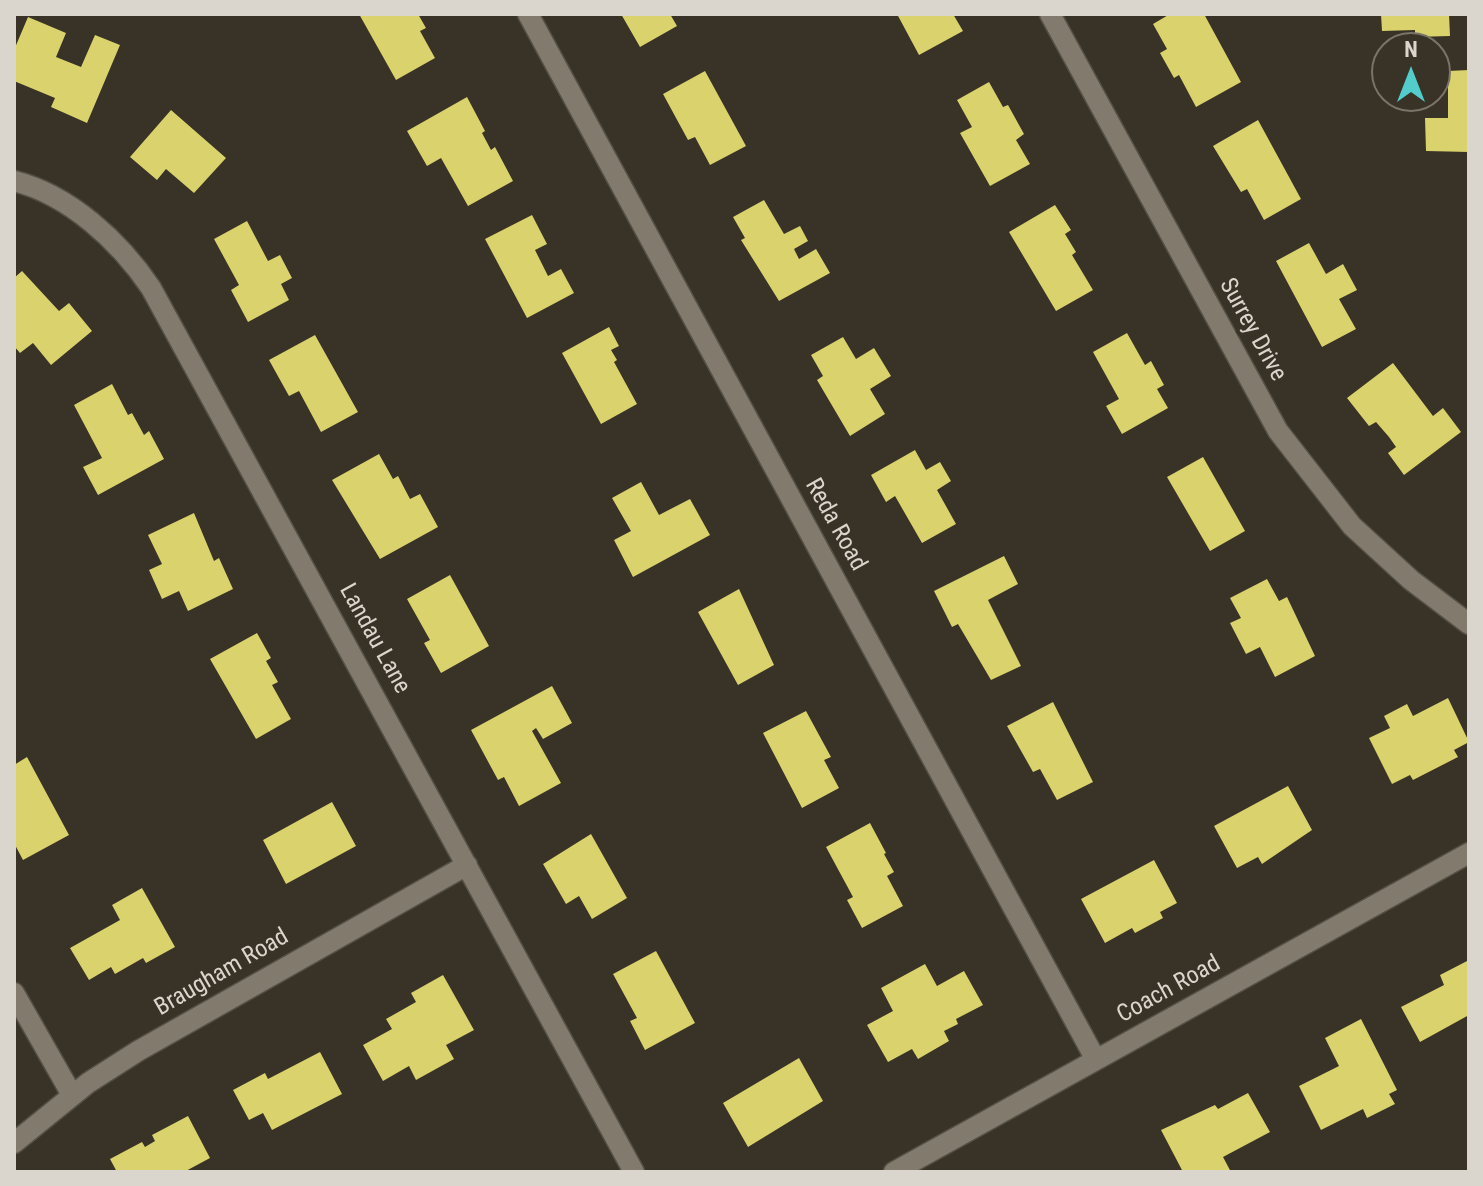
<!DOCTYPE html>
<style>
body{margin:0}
#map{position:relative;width:1483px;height:1186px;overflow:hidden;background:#393226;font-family:"Roboto Condensed",sans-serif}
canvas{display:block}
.frame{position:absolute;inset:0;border:16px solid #dad6ce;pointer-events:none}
.north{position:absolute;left:1371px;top:32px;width:80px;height:80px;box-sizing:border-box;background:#393226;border:2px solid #797469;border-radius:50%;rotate:0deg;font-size:22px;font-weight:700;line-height:32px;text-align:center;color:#dad6ce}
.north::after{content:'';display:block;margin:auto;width:28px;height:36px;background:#52cdcc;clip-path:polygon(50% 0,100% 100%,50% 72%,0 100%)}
</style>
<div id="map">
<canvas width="1483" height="1186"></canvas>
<div class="frame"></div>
<div class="north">N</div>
</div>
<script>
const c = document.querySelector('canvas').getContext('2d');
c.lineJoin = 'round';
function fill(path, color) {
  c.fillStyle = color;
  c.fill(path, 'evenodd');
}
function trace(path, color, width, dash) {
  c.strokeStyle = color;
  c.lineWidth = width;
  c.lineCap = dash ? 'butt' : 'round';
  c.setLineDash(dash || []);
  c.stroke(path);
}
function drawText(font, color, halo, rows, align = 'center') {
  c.font = font + ' "Roboto Condensed",sans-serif';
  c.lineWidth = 8;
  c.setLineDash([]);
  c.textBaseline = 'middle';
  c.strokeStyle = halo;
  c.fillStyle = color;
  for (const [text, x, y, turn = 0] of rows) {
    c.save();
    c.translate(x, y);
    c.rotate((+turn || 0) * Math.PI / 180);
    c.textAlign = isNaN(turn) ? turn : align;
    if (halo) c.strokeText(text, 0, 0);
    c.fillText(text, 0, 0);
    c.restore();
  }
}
fill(new Path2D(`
 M359,14H418L426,28L420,31L435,58L396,80Z
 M621,14H670L677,26L640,47Z
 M897,14H953L963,31L919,55Z
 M1170,14H1204L1241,82L1196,107L1179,75L1174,78L1160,53L1167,49L1153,24Z
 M1381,14H1449L1450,36L1415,37V30L1382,31Z
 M28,17L66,33L56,57L81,67L95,35L120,45L87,123L51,107L55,98L14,81V50Z
 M1469,70V152L1426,151L1425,118H1448V71Z
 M705,71L746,146L710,165L695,137L688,140L663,94Z
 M989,82L1003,107L1008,105L1024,134L1016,140L1030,164L990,186L960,133L972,127L957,100Z
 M467,97L485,131L482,133L491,150L495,147L513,181L468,206L441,158L427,166L407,131Z
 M171,110L226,158L194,193L166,169L157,180L130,157Z
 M1258,120L1301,199L1264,220L1247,189L1241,192L1213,146Z
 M764,200L784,234L800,226L808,241L794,249L799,259L816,249L830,273L779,301L741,240L745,238L733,217Z
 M1055,205L1071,230L1065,234L1076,252L1072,255L1093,290L1056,311L1009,232Z
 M532,215L547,244L535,250L548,276L561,269L574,293L527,318L485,239Z
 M247,221L268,261L280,255L292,278L281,284L289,300L248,322L231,290L239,285L214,239Z
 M1309,243L1326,274L1343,264L1357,290L1339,299L1356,329L1322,347L1276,261Z
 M22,271L59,311L69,303L92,331L51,365L33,343L20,353L14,346V278Z
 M609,327L619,346L611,350L617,360L614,362L637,404L601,424L562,353Z
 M1127,333L1145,365L1151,361L1164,385L1157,389L1168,408L1122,434L1106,406L1119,399L1093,352Z
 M315,335L358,412L321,432L299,391L289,396L269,360Z
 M843,337L856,359L874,348L891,376L870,389L885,414L850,436L817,380L823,376L811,355Z
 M1393,363L1433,416L1443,408L1461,432L1404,475L1388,453L1396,447L1389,437L1376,422L1369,426L1347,398Z
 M112,384L128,415L132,413L144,435L149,431L164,459L98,495L83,467L102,458L74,405Z
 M915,450L926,470L940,462L951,481L937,490L956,524L922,543L895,496L886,502L871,475Z
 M379,454L393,479L398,476L410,499L420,494L438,527L380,559L332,480Z
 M1203,457L1245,531L1210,551L1167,477Z
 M641,482L659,515L690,499L710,535L633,577L614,540L631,531L612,498Z
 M194,513L214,561L219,558L233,589L188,611L179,591L162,599L149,570L162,564L148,535Z
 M1004,556L1018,584L988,600L1021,666L991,680L958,624L952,627L934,591Z
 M450,575L489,646L441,673L424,643L430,640L407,599Z
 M1267,579L1279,601L1287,597L1315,656L1275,677L1260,647L1246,654L1230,623L1241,618L1230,598Z
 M739,589L774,665L738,685L698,612Z
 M257,633L271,658L266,661L278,682L272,685L291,719L256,739L210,659Z
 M552,686L572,723L543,739L536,728L532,731L561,783L519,806L504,777L498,780L471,730Z
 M1448,698L1469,742L1454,750L1458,757L1413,780L1410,775L1392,784L1369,738L1390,728L1384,716L1407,704L1413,716Z
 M1053,702L1093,782L1057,800L1040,769L1033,772L1007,726Z
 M806,711L831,757L824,760L839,788L802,808L763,733Z
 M27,757L69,835L23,860L14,843V765Z
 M1288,786L1312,830L1262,864L1258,857L1237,868L1214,826Z
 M332,802L356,846L286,884L263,840Z
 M870,823L886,853L884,854L894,872L887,876L903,906L862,928L847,900L853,897L826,847Z
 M591,834L627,898L592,919L579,896L566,904L543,864Z
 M1154,860L1177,903L1160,912L1163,918L1135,933L1132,928L1105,943L1081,899Z
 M142,888L175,947L146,963L143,958L115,974L111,967L89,980L70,948L120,920L112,905Z
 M656,951L695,1023L645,1050L630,1021L637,1018L613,974Z
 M1469,960V1015L1420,1042L1401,1007L1444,985L1440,975Z
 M925,964L937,986L964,971L983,1005L956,1019L958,1024L944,1031L949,1041L918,1059L912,1049L888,1062L867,1025L893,1011L881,988Z
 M443,975L474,1030L446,1045L454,1059L416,1080L409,1066L383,1081L363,1045L392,1029L386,1019L416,1002L411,993Z
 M1361,1019L1397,1090L1389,1094L1395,1104L1367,1118L1363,1109L1321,1130L1299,1086L1339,1066L1325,1038Z
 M320,1052L342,1094L272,1130L263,1113L249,1120L233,1090L265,1073L268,1079Z
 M799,1058L823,1101L748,1147L723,1103Z
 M1248,1093L1270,1132L1223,1157L1231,1172H1183L1161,1130L1215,1105L1218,1109Z
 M188,1116L210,1158L184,1172H117L110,1159L142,1142L145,1147L155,1141L152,1135Z`), '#d9d26d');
const minor = new Path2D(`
 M528,14L1096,1060
 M1050,14L1278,431L1352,526L1411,580L1469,624
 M14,181C70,195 120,242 151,288L634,1172
 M14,993L72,1095
 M14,1143L88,1083L138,1051L467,865
 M894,1172L1469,853`);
trace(minor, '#544f44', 23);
trace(minor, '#827b6d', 20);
drawText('24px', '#dad6ce', '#393226', [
 ["Surrey Drive",1252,330,61],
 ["Reda Road",835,525,61],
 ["Landau Lane",374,639,61],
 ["Braugham Road",222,973,-30],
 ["Coach Road",1169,990,-29]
]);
</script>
